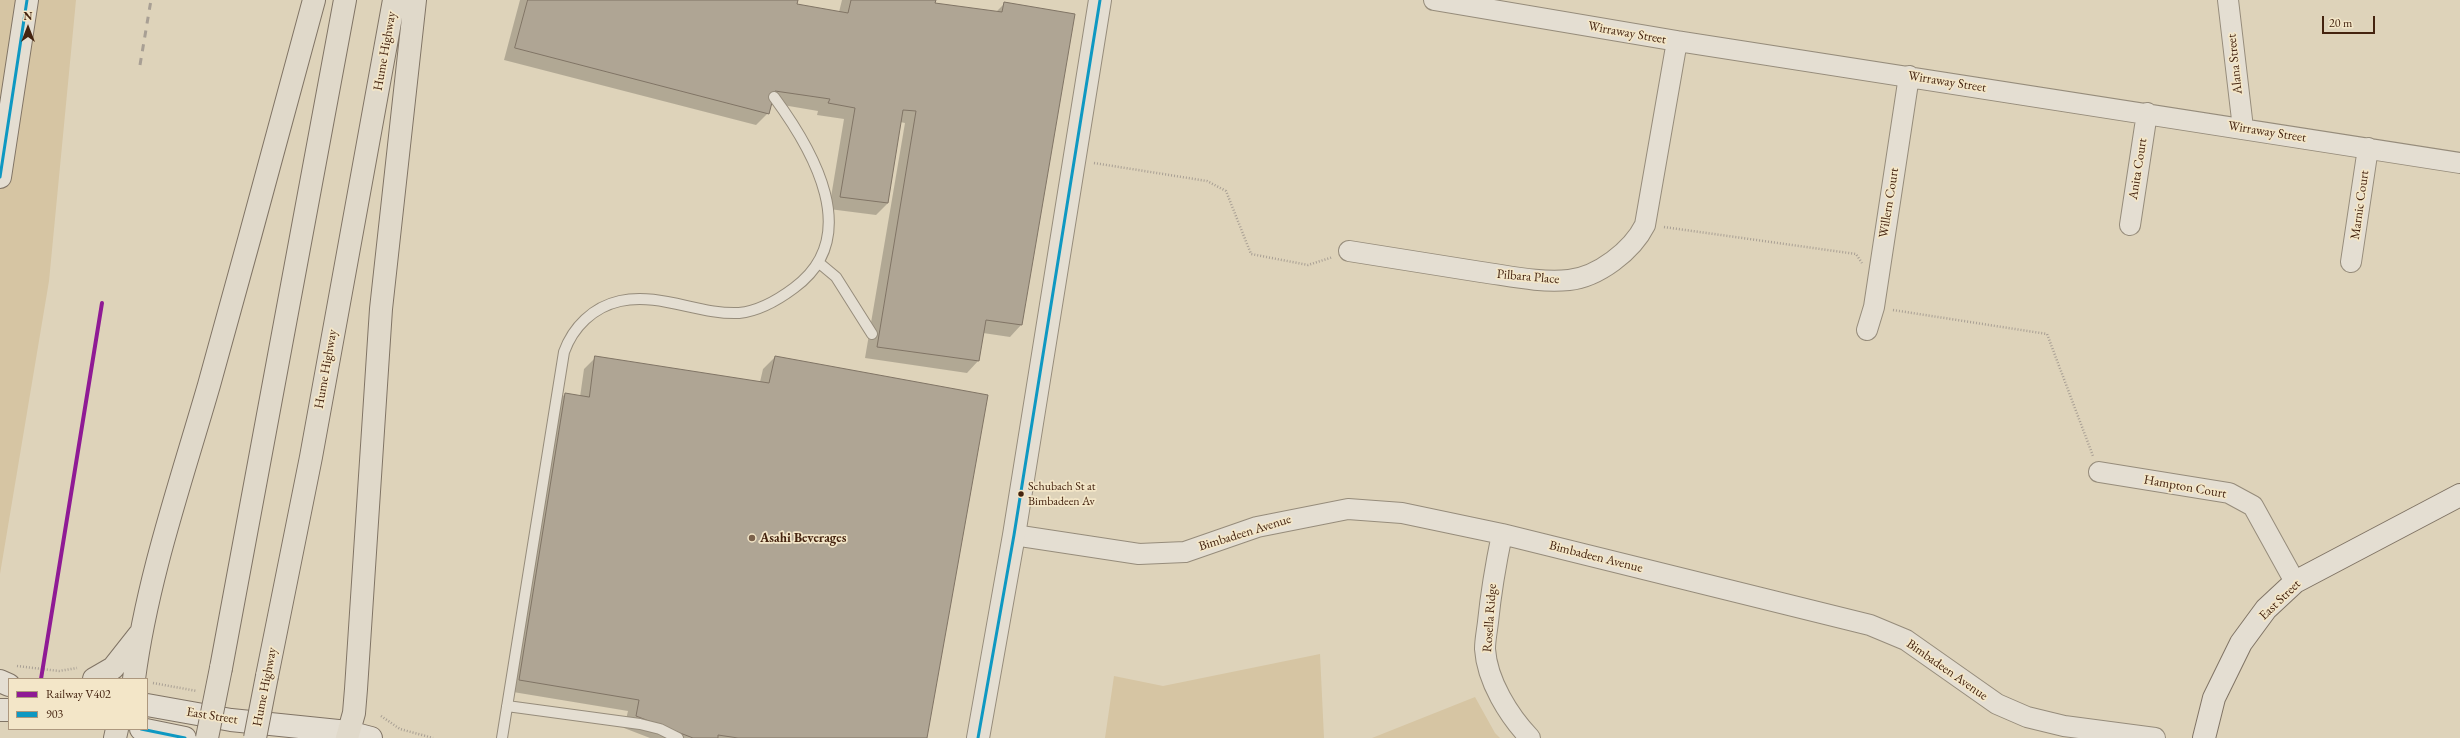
<!DOCTYPE html>
<style>
body{margin:0}
#map{position:relative;width:2460px;height:738px;overflow:hidden;background:#ded3ba;font-family:"EB Garamond",serif}
canvas{display:block}
.legend{position:absolute;left:8px;top:678px;width:140px;height:52px;box-sizing:border-box;background:#f3e6c8;border:1px solid #ad987e;margin:0;padding:5px 7px;list-style:none;font-size:12px;color:#44230f}
.legend li{display:flex;align-items:center;gap:8px;height:20px}
.legend b{width:20px;border:1px solid #ad987e}
.north{position:absolute;left:8px;top:8px;width:40px;height:40px;-webkit-text-stroke:3px #f3e6c8;paint-order:stroke;rotate:0deg;font-size:11px;font-weight:700;line-height:16px;text-align:center;color:#44230f}
.north::after{content:'';display:block;margin:auto;width:14px;height:18px;background:#44230f;clip-path:polygon(50% 0,100% 100%,50% 72%,0 100%)}
.scale{position:absolute;left:2322px;top:16px;width:53px;height:18px;box-sizing:border-box;border:2px solid #44230f;border-top:0;padding-left:5px;font-size:12px;line-height:14px;white-space:nowrap;color:#44230f;-webkit-text-stroke:3px #f3e6c8;paint-order:stroke}
</style>
<div id="map">
<canvas width="2460" height="738"></canvas>
<ul class="legend">
<li><b style="height:5px;background:#8f1a95"></b>Railway V402</li>
<li><b style="height:5px;background:#0e98c2"></b>903</li>
</ul>
<div class="north">N</div>
<div class="scale">20 m</div>
</div>
<script>
const c = document.querySelector('canvas').getContext('2d');
c.lineJoin = 'round';
function fill(path, color) {
  c.fillStyle = color;
  c.fill(path, 'evenodd');
}
function trace(path, color, width, dash) {
  c.strokeStyle = color;
  c.lineWidth = width;
  c.lineCap = dash ? 'butt' : 'round';
  c.setLineDash(dash || []);
  c.stroke(path);
}
function drawText(font, color, halo, rows, align = 'center') {
  c.font = font + ' "EB Garamond",serif';
  c.lineWidth = 3.5;
  c.setLineDash([]);
  c.textBaseline = 'middle';
  c.strokeStyle = halo;
  c.fillStyle = color;
  for (const [text, x, y, turn = 0] of rows) {
    c.save();
    c.translate(x, y);
    c.rotate((+turn || 0) * Math.PI / 180);
    c.textAlign = isNaN(turn) ? turn : align;
    if (halo) c.strokeText(text, 0, 0);
    c.fillText(text, 0, 0);
    c.restore();
  }
}
fill(new Path2D(`
 M0,0H76L49,281L0,574Z
 M1320,654L1324,738H1105L1114,676L1163,686Z
 M1475,697L1495,733L1500,738H1372Z`), '#d6c5a3');
fill(new Path2D(`
 M520,0H797L796,5L839,12L842,0H935L934,4L996,12L1005,3L1074,14L1021,325L1010,337L983,333L978,361L967,373L865,358L905,123L900,122L888,203L876,215L829,209L844,119L817,115L818,111L771,103L768,113L756,125L504,60Z
 M596,357L760,382L763,369L775,357L926,738H650L624,728L628,711L507,691L553,406L565,394L580,397L584,369Z`), '#0003');
const building = new Path2D(`
 M528,0H798L797,4L848,13L851,0H936L935,3L1002,12L1004,2L1075,14L1022,325L986,320L979,361L877,347L916,111L903,110L888,203L840,197L855,108L828,103L830,99L775,91L769,114L515,48Z
 M595,356L769,383L775,356L988,395L927,738H738L718,735V738H693L636,716L639,700L519,680L565,393L589,397Z`);
fill(building, '#afa594');
trace(building, '#807465', 1);
const service = new Path2D(`
 M818,262L836,277L872,334
 M507,706L640,724L660,729L678,738
 M502,738L564,352C573,327 593,307 620,301C659,292 700,315 739,313C759,311 778,300 794,288C864,237 813,150 774,97`);
const minor = new Path2D(`
 M1434,0L1677,41L2460,163
 M2228,0L2243,128
 M2130,225L2147,113
 M1349,251C1393,258 1437,265 1481,272C1510,276 1540,283 1569,280C1598,277 1632,251 1645,225L1677,41
 M2351,262L2368,148
 M1867,330L1874,307L1909,76
 M2099,472L2229,493L2253,506L2295,582
 M1502,534C1496,563 1491,592 1488,622C1487,631 1485,640 1485,649C1487,681 1509,716 1530,738
 M1014,535L1139,554L1185,552L1257,527L1348,509L1402,513L1502,534L1870,625L1906,640L1997,704L2027,717L2064,726L2155,738`);
const tertiary = new Path2D(`
 M978,738L1014,535L1100,0`);
const secondary = new Path2D(`
 M0,177L27,0
 M0,681L9,685
 M147,705L231,720L348,732L371,738
 M0,710H9
 M141,729L185,738
 M2204,738L2214,698L2241,643L2266,609L2295,582L2460,495`);
const motorway = new Path2D(`
 M221,668L345,0
 M267,676L311,457L394,0
 M94,679L113,668L139,635
 M134,679C147,579 181,482 209,385C245,257 279,128 314,0
 M115,738L117,729
 M347,738L354,713L356,689L381,309L415,0`);
trace(service, '#968c7b', 12);
trace(minor, '#968c7b', 22);
trace(tertiary, '#968c7b', 24);
trace(secondary, '#807465', 24);
trace(motorway, '#807465', 24);
trace(new Path2D(`
 M1094,163L1207,181L1226,191L1251,254L1308,265L1333,257
 M1664,227L1856,254L1862,263
 M1893,310L2047,334L2093,456
 M17,666L59,671L77,668
 M153,683L197,691
 M381,716L400,729L433,738`), '#a89f94', 2.5, [1, 2]);
trace(service, '#e4ded2', 10);
trace(minor, '#e4ded2', 20);
trace(tertiary, '#e4ded2', 22);
trace(secondary, '#e4ded2', 22);
trace(motorway, '#e0d9ca', 22);
trace(new Path2D(`
 M140,65L151,0`), '#a89f94', 3, [7, 7]);
const motorwayBridge = new Path2D(`
 M207,738L221,668
 M255,738L267,676`);
trace(motorwayBridge, '#807465', 24, []);
trace(motorwayBridge, '#e0d9ca', 22);
trace(new Path2D(`
 M0,177L27,0
 M141,729L185,738
 M978,738L1014,535L1100,0`), '#0e98c2', 3);
trace(new Path2D(`
 M41,679L102,303`), '#8f1a95', 4);
for (const [x, y, r, color] of [
 [1021,494,3.5,"#44230f"],
 [752,538,4,"#7a614b"]
]) {
  const dot = new Path2D();
  dot.arc(x, y, r, 0, 2 * Math.PI);
  c.fillStyle = color;
  c.fill(dot);
  trace(dot, '#f3e6c8', 1.5);
}
drawText('12px', '#44230f', '#f3e6c8', [
 ["Schubach St at",1028,487],
 ["Bimbadeen Av",1028,502]
], 'left');
drawText('13px', '#44230f', '#f3e6c8', [
 ["Wirraway Street",1627,33,10],
 ["Hume Highway",385,51,-80],
 ["Alana Street",2235,64,-96],
 ["Wirraway Street",1947,82,9],
 ["Wirraway Street",2267,132,9],
 ["Anita Court",2138,169,-81],
 ["Willern Court",1889,203,-81],
 ["Marnic Court",2360,205,-82],
 ["Pilbara Place",1528,277,5],
 ["Hume Highway",326,369,-80],
 ["Hampton Court",2185,487,10],
 ["Bimbadeen Avenue",1245,533,-17],
 ["Bimbadeen Avenue",1596,557,14],
 ["East Street",2280,600,-44],
 ["Rosella Ridge",1490,618,-86],
 ["Bimbadeen Avenue",1947,670,35],
 ["Hume Highway",265,687,-79],
 ["East Street",212,716,9]
]);
drawText('bold 13px', '#44230f', '#f3e6c8', [
 ["Asahi Beverages",760,538]
], 'left');
</script>
